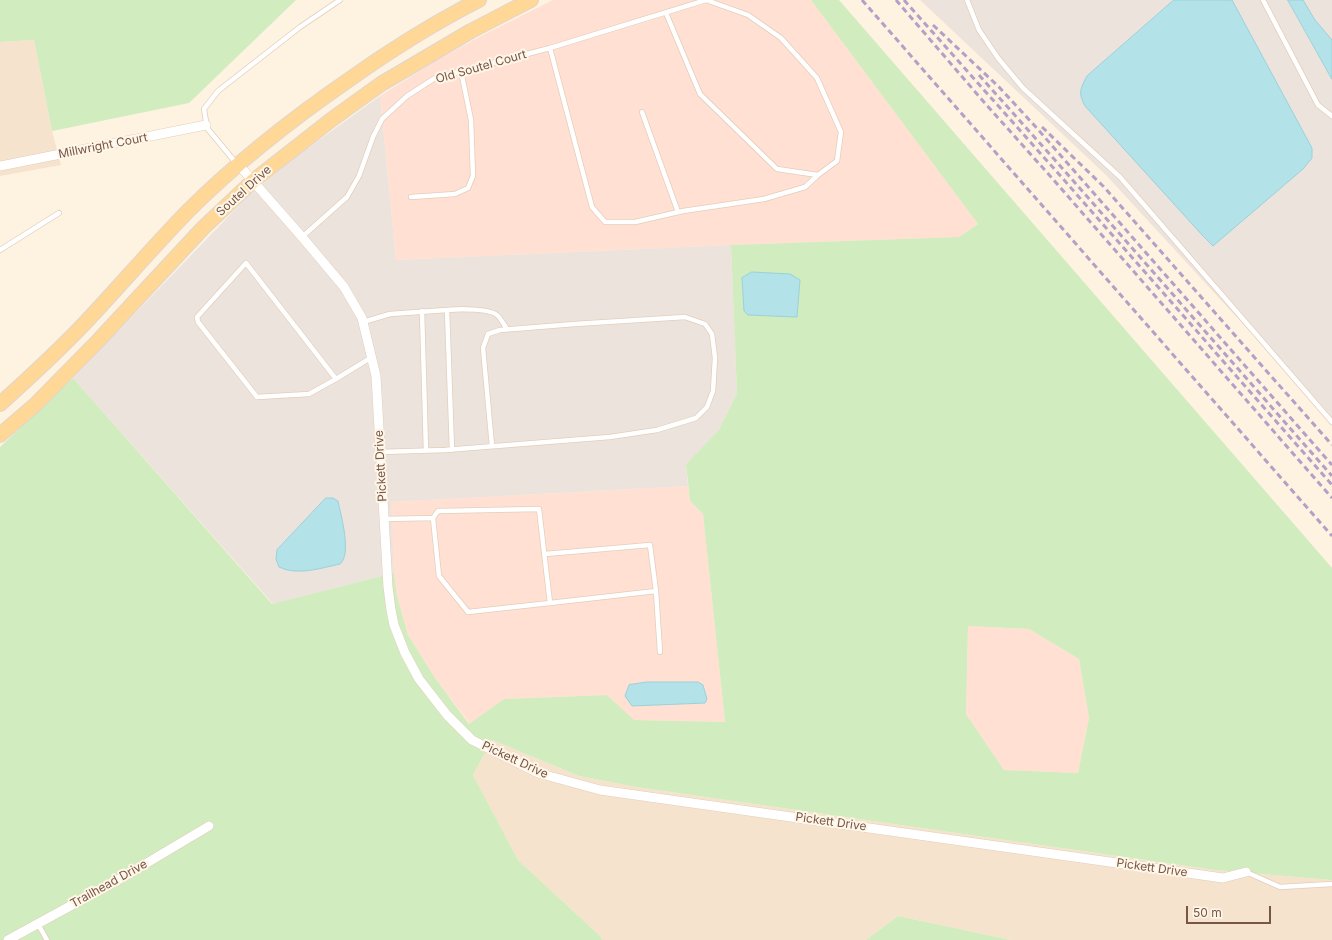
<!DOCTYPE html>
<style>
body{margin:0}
#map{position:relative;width:1332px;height:940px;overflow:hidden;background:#fef2e0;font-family:Inter,sans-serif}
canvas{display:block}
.scale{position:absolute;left:1186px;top:906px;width:85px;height:18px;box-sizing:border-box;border:2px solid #765646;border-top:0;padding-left:5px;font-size:12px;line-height:14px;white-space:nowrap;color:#765646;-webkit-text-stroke:3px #fff6e8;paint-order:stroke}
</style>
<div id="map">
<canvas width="1332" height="940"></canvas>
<div class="scale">50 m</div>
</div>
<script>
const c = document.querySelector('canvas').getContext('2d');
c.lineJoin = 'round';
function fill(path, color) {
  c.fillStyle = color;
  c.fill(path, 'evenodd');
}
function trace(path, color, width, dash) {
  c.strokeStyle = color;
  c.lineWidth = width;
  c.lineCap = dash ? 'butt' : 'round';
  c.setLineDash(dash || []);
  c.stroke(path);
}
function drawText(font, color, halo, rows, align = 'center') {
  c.font = font + ' Inter,sans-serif';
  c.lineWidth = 4;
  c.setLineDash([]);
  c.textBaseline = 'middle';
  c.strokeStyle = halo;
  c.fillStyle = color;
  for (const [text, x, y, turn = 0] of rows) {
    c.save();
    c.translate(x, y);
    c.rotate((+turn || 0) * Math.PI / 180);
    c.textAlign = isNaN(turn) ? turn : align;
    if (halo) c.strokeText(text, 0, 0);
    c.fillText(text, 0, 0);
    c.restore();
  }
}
fill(new Path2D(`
 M34,40L52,131L61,165L0,176V42Z
 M492,740L579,776L636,787L1215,870L1332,880V940H1011L898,916L866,940H602L601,937L518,860L473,775Z`), '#f6e3ce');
fill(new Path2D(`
 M553,0H811L978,224L959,237L731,245L396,260L380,96L432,63L479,37Z
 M688,486L690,501L703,514L725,722L633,720L607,695L504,699L470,724L435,678L408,635L397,596L394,573L390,502Z
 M968,626L1029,629L1079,659L1089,718L1078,773L1004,770L966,714Z`), '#ffe0d3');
fill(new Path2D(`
 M920,0H1332V421L1106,175Z
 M380,96L396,260L731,245L737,393L719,430L686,464L688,486L391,502L394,573L273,604L73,378L248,196L301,153Z`), '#ece3dc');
fill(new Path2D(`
 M0,0H296L189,103L52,131L34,40L0,42Z
 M811,0H839L1332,568V880L1215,870L636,787L579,776L492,740L473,775L518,860L601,937L602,940H0V447L73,378L272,604L394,573L397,596L408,635L435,678L469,724L504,699L607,695L634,720L725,722L703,514L690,501L686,464L719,430L737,393L731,245L959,237L978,224ZM968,626L1029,629L1079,659L1089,718L1078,773L1004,770L966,714Z
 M898,916L1011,940H866Z`), '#d1ecbe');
const water = new Path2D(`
 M1174,0H1232L1312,148V158L1303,169L1213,246L1203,236L1085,106C1078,93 1080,89 1087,76Z
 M1288,0H1303L1315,20L1332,40V79Z
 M752,272L790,274L800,280L797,317L748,315L744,311L742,278Z
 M326,498H333L338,501C341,516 352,554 340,564C321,568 298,576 279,567L276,559L277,550Z
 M647,682H698L703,685L707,699L705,703L632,706L625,696L629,685Z`);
fill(water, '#b3e2e9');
trace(water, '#99d2db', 1);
const lane = new Path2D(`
 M967,0L979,30L998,58L1023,88L1120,177L1332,422
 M1263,0L1318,105L1332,116
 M550,48L706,0L748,15L781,38L817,78L841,132L837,161L818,175L777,169L700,94L666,13
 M642,112L678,212
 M236,163L207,128L204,109L218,91L300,27L340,0
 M411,197L455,194L468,188L473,176L471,120L461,71
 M302,237L347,197L359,176L373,137L382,119L407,96L435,78L550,48L592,207L605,222H635L683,211L764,199L805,187L818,175
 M0,250L59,213
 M447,310C458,309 491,308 498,316C501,319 504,325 507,329
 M422,311L426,451
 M363,322L390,314L447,310L452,450
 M336,379L246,263L197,317L198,322L257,397L309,394L336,379L372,357
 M380,452L445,450L610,437L657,430L696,418L707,407L713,391L715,358L712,334L705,324L685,317L575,324L500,330L488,334L483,348L492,446
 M384,519L433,518L439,576L468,612L550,603L539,509L438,511L433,518
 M545,554L650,545L656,591
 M550,603L656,591L660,652
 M1246,872L1280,887L1332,884
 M38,924L47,940`);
const street = new Path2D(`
 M238,164L302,237L344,287L362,318L376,376L388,587L391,610L394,625L405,653L419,679L447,715L472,740L538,773L600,790L1223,878L1246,872
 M0,166L206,125
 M8,940L125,876L209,826`);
const primary = new Path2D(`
 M0,404C28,379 56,353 83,325C118,288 152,248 188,211C237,162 292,119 350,79C391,50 434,23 479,0
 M0,435L35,405L98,341L203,228L253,181L331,120L381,84L471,31L531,0`);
trace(lane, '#e3cebb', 6);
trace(street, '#e3cebb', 10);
trace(primary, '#ded6d3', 16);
trace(lane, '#fff', 4.5);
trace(street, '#fff', 9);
trace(primary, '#ffd796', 14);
trace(new Path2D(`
 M862,0L1332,536
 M896,0L983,101L1051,177L1332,498
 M904,0L1057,172L1332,485
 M933,25L999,87L1034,125L1332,465
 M979,75L1062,168L1332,476
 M1042,127L1103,186L1332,445`), '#b49fc7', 3, [6, 4]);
drawText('12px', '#765646', '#fff6e8', [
 ["Old Soutel Court",481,67,-16],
 ["Millwright Court",103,146,-11],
 ["Soutel Drive",244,191,-42],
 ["Pickett Drive",381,466,-93],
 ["Pickett Drive",515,760,25],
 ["Pickett Drive",831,822,8],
 ["Pickett Drive",1152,868,8],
 ["Trailhead Drive",109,884,-29]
]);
</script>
